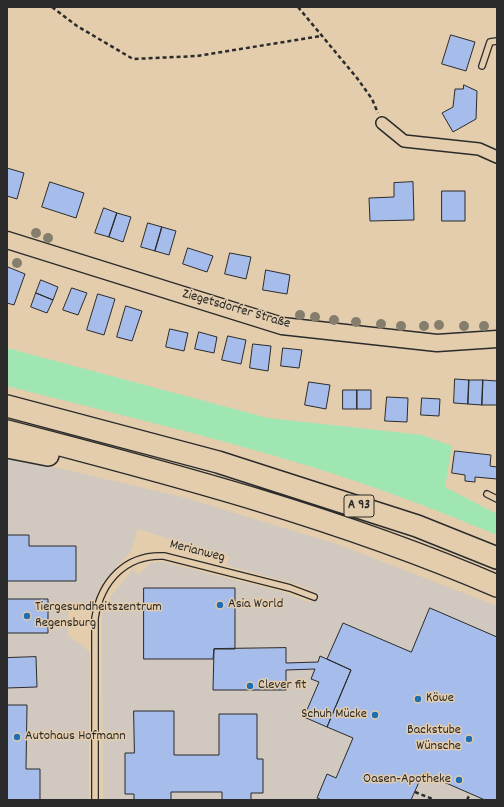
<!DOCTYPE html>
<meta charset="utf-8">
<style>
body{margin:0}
#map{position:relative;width:504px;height:807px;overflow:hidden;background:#e4cdad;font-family:Dekko,sans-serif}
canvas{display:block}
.frame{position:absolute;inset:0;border:8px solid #2b2b2b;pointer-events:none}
</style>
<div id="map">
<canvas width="504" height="807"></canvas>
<div class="frame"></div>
</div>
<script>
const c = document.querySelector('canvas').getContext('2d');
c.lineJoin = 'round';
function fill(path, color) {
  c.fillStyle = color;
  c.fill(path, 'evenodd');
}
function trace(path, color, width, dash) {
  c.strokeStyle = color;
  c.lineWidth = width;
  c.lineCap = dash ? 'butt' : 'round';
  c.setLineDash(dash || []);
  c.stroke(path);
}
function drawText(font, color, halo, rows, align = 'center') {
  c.font = font + ' Dekko,sans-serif';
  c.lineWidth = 3;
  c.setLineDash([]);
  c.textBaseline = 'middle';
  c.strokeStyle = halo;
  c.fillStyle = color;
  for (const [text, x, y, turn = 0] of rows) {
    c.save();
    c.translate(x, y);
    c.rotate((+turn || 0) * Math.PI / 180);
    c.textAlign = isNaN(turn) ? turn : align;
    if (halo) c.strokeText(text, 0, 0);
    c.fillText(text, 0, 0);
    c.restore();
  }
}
fill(new Path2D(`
 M7,456L182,497L337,544L497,606V800H103L102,607H105L111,596L133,569L139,575L150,563L163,562L286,593L311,603L316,592L299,585L226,565L230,557L138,529L131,551L102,583L92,607L68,606V635L90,652L89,800H7Z`), '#d1c8bf');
fill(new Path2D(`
 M7,348L268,418L422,435L452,446L445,487L497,514V535C437,510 374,486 312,467C211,436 109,412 7,386Z`), '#a0e6b2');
const building = new Path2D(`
 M451,35L475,42L466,71L442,64Z
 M464,85L477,91L476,119L453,132L442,113L453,107L455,89H463Z
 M7,168L24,173L17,199L7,196Z
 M50,182L84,193L76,218L42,207Z
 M413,182L414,220L370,221L369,198L394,197V183Z
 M442,191H465V221H442Z
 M104,208L117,213L109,237L95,233Z
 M117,213L131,217L123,242L109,237Z
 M148,223L162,227L155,251L141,247Z
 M162,227L176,231L169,255L155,251Z
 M188,248L213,256L207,272L183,264Z
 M230,253L251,257L246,279L225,274Z
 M8,267L25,274L14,305L7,303Z
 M266,270L290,275L287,294L263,290Z
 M41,280L58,287L53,300L36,293Z
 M72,288L87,293L78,315L63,310Z
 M36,293L53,300L47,313L31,307Z
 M98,294L115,299L104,335L87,330Z
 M126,306L142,311L132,341L117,337Z
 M170,329L188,333L184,351L166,347Z
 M199,332L217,337L214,353L195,349Z
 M228,336L246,340L241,364L222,360Z
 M253,344L271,346L268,371L250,368Z
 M283,348L302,350L299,368L281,366Z
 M455,379L469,380L468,404L454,403Z
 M469,380H483L482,405L468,404Z
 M483,380L497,381V405H482Z
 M309,382L330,385L326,409L305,405Z
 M343,390H357V409H343Z
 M357,390H371V409H357Z
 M387,397L408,398L407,422L385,421Z
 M422,398L440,399L439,416L421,415Z
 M455,451L491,455L490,466L497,467V479L475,477V482L465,481V475L452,473Z
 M7,535H29V546H76V581H7Z
 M144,588H235V649H214L213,659H144Z
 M7,599H48V633H7Z
 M430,608L497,637V800H485L423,773L411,800H322L317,798L327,774L336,778L353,738L327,727L351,670L327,659L343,623L411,652Z
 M286,648V663L318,662L320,656L351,670L327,727L304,717L319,682L311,679L315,669L286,670V690H213L214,649Z
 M36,657L37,687L7,688V658Z
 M7,705H27L26,769H40V800H7Z
 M134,711H174V755H219V714H257V759H263V793H251V800H222V792H171V800H134V794H125V753H134Z`);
fill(building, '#a6bcea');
trace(building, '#2b2b2b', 1);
const lane = new Path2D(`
 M482,66L490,42L497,41
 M487,494L497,499
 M95,800V618C101,581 126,554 164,556L290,588L314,597`);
const street = new Path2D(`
 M382,123L404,141L479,149L497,157`);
const secondary = new Path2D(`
 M7,240L282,326L437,343L497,339`);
const highway = new Path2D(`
 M7,406L218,462L417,526L497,558
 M7,431C173,474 339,518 497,586
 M7,447L48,455`);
trace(lane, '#2b2b2b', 8);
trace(street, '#2b2b2b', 14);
trace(secondary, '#2b2b2b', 19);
trace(highway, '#2b2b2b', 24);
trace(new Path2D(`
 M52,7L77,26L133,59L197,56L321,36
 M298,7L357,78L372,99L378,113
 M415,792L435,800
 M467,800L470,794`), '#2b2b2b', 2.5, [4, 3]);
trace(lane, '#e4cdad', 5.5);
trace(street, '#e4cdad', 11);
trace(secondary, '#e4cdad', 16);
trace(highway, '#e4cdad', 21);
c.fillStyle = '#857e6d';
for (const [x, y] of [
 [36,233],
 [48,238],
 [17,263],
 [300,315],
 [315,317],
 [334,320],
 [356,322],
 [381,324],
 [439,325],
 [401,326],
 [424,326],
 [464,326],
 [484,326]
]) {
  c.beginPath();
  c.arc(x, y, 5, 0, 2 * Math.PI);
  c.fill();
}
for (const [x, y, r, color] of [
 [220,605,4,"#1f6fb2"],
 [27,616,4,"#1f6fb2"],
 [250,686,4,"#1f6fb2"],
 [418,699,4,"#1f6fb2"],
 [375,715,4,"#1f6fb2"],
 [17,737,4,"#1f6fb2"],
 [469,739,4,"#1f6fb2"],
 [459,780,4,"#1f6fb2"]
]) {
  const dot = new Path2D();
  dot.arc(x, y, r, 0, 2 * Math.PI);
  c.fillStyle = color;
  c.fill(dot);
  trace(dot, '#e4cdad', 1.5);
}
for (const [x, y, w] of [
 [359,506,30]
]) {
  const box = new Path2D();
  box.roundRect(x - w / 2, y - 11, w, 22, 3);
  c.fillStyle = '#e4cdad';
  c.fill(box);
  trace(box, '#2b2b2b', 1);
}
drawText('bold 13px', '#2b2b2b', null, [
 ["A 93",359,506]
]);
drawText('14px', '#2b2b2b', '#e4cdad', [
 ["Ziegetsdorfer Straße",236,310,16],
 ["Merianweg",197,552,14]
]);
drawText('14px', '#2b2b2b', '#e4cdad', [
 ["Asia World",228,605],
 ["Tiergesundheitszentrum",35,608],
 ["Regensburg",35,624],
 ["Clever fit",258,686],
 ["Köwe",426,699],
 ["Schuh Mücke",367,715,"right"],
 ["Backstube",461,731,"right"],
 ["Wünsche",461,747,"right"],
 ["Autohaus Hofmann",25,737],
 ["Oasen-Apotheke",451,780,"right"]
], 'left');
</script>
